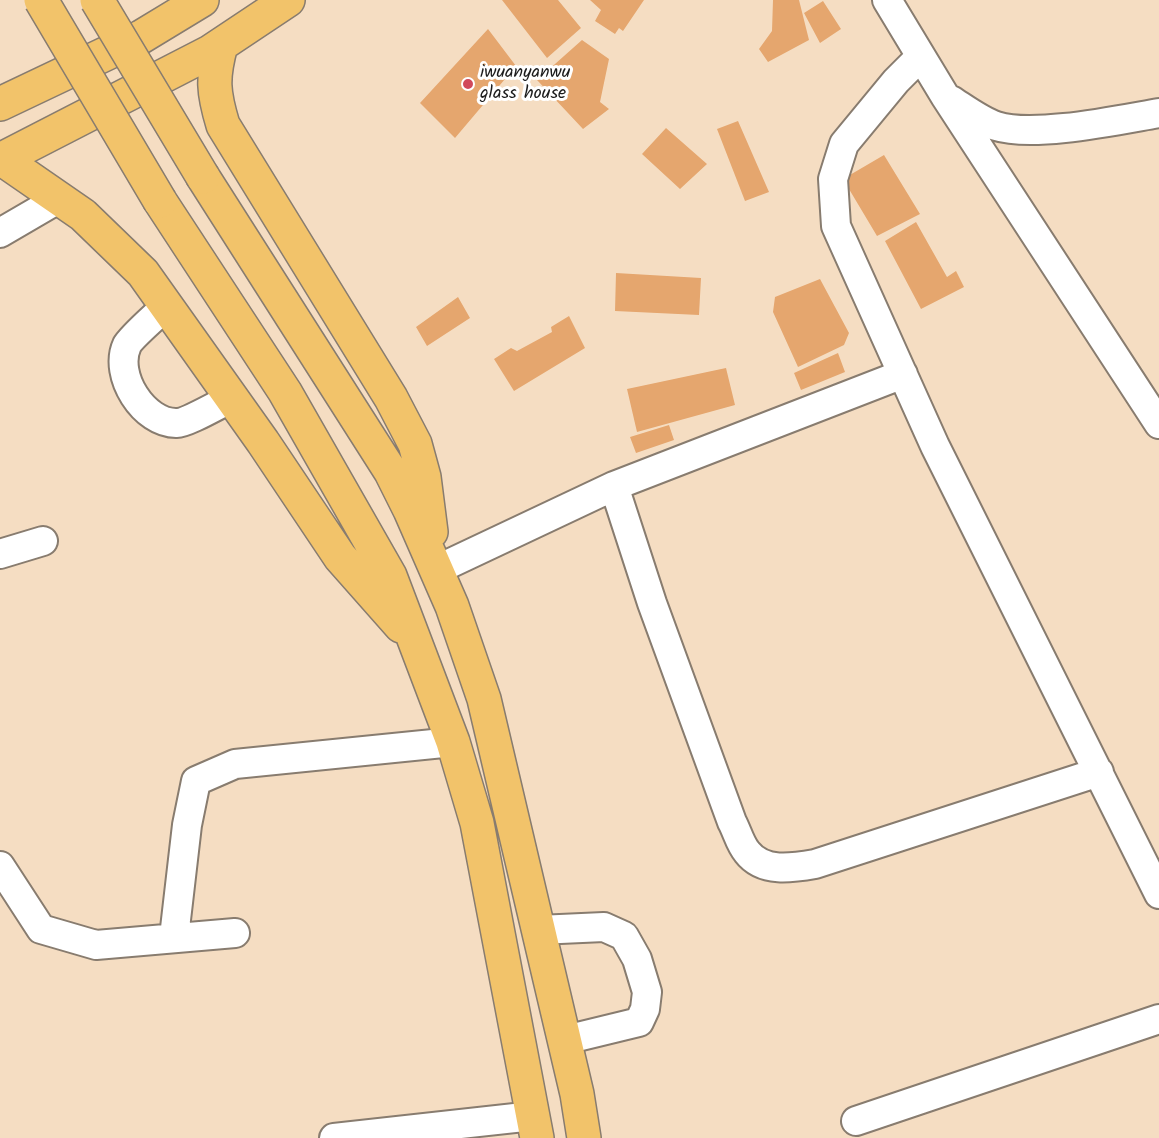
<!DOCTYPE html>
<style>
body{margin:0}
canvas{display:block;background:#f5ddc2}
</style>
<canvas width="1159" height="1138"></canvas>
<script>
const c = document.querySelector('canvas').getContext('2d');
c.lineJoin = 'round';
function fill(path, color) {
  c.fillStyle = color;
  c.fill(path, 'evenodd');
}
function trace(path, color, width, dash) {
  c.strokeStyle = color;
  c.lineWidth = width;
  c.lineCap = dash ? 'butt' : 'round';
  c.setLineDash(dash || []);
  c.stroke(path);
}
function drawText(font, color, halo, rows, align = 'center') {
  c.font = font + ' Kalam,sans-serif';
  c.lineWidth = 6;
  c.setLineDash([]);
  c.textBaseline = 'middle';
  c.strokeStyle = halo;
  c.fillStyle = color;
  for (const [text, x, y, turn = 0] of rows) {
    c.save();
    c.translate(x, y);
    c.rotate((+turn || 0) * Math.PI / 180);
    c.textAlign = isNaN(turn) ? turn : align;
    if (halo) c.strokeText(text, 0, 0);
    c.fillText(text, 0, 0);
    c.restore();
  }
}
fill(new Path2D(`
 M502,0H558L581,28L547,58Z
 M590,0H644L623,31L619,28L615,34L595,21L601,10Z
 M773,0H799L809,40L768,62L759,49L772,31Z
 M823,1L841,29L820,43L804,13Z
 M488,29L516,66L455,138L420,103Z
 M582,40L609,59L600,102L609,109L583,129L537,80Z
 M738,121L769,192L745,201L717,129Z
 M666,128L707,164L680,189L642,154Z
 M884,155L920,214L877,236L843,179Z
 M916,222L947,277L956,271L964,287L921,309L885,241Z
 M616,273L701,278L699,315L615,311Z
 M820,279L849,333L844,345L798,367L773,312L775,297Z
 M458,297L470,318L427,346L416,327Z
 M569,316L585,348L514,391L494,359L511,348L517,351L552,332L551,327Z
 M838,353L845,372L801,390L794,373Z
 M726,368L735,405L637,432L627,389Z
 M669,425L674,440L636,453L630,437Z`), '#e5a66e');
const minor = new Path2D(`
 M887,0L945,96L1159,424
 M920,57L896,81L844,144L833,179L836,226L935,446L1159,894
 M951,100C965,109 981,121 996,126C1034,138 1118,120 1159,113
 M0,233L60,198
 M166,306C158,314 131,337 127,345C113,375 144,424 177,423C187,423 221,403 232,398
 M903,374L614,486L652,603L732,822C737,831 740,844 747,852C763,873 792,868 815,864L1099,772
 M0,554L43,541
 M436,570L614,486
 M0,866L41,929L96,945L235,933
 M538,930L604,927L624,936L637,959L647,992L645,1009L639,1022L565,1040
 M174,937L187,825L196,781L235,764L453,742
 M856,1121L1159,1019
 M334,1138L533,1116`);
const major = new Path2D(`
 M221,45C212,78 213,92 223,125L391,398L415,444L424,477L431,532
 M0,104L141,37L202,0
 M2,159L83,215L143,273L263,442L340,557L401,626
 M0,160L210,52L288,0
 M203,177L391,472L410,510L452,606L484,699L577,1094L584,1138
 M160,201L285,392L390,576L453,742L477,823L537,1138`);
trace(minor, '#887c6f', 32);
trace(major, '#887c6f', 36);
trace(minor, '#fff', 28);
trace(major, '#f2c36a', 33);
const majorBridge = new Path2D(`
 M41,0L160,201
 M97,0L203,177`);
trace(majorBridge, '#887c6f', 36, []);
trace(majorBridge, '#f2c36a', 33);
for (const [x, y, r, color] of [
 [468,84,6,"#d1495b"]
]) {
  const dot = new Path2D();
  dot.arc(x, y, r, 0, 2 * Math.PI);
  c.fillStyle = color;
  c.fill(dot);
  trace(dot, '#fff', 2);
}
drawText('18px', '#1c1c1c', '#fff', [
 ["iwuanyanwu",480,74],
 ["glass house",480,95]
], 'left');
</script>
